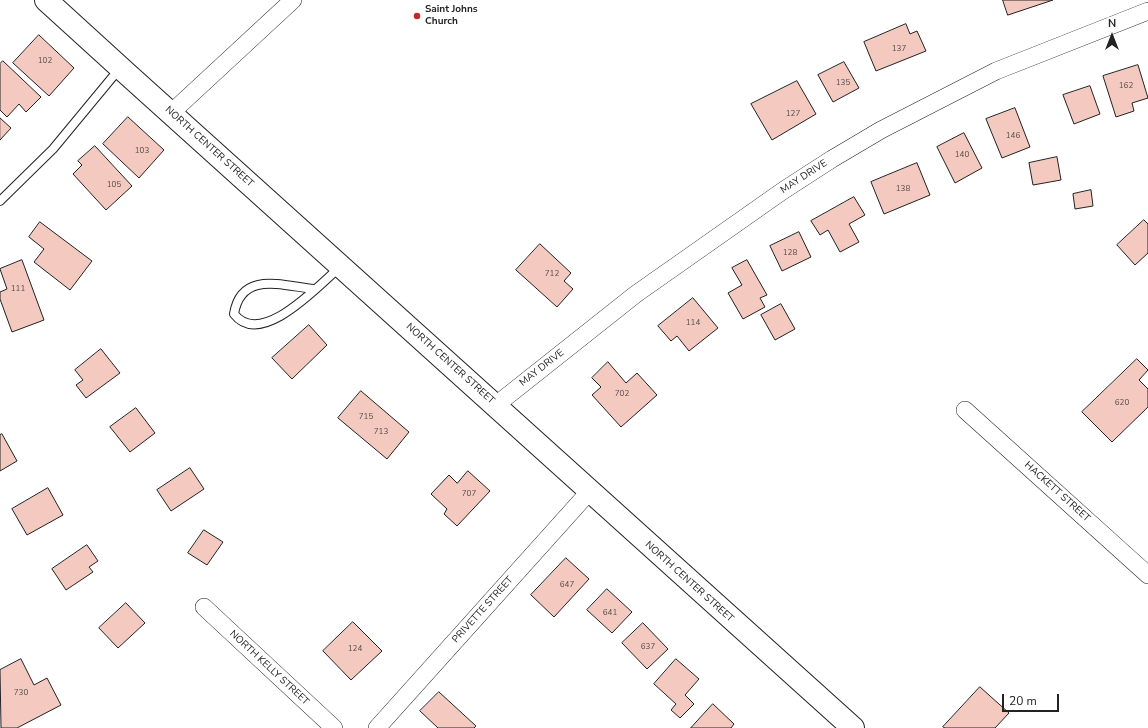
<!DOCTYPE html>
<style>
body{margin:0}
#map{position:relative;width:1148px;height:728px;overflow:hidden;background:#fff;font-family:"Nunito Sans",sans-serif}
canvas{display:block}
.north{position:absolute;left:1092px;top:16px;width:40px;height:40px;-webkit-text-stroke:3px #fff;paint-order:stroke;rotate:0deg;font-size:11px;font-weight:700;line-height:16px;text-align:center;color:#222}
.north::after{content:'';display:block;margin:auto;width:14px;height:18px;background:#222;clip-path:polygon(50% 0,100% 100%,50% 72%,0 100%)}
.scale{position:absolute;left:1002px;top:694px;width:57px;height:18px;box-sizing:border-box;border:2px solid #222;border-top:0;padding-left:5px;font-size:12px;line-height:14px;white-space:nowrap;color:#222;-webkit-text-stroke:3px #fff;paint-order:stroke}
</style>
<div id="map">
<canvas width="1148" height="728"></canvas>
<div class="north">N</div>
<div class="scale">20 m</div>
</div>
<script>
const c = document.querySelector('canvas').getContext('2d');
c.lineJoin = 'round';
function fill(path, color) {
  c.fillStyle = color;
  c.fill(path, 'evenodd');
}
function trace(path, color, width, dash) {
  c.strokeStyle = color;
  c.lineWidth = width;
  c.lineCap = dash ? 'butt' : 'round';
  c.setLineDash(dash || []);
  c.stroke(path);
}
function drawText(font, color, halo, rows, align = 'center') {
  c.font = font + ' "Nunito Sans",sans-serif';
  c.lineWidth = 3;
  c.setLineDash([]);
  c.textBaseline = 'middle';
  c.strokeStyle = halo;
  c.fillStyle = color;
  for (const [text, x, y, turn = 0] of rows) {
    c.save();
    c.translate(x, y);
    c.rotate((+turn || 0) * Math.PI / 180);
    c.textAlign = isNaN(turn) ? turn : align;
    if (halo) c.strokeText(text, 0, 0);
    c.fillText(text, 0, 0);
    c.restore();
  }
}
const building = new Path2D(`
 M1003,0H1053L1008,15Z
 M906,24L910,34L917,31L926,51L876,71L864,42Z
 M39,35L74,68L49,96L13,63Z
 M3,61L41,97L26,112L19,104L7,117L0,110V64Z
 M844,62L859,88L833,102L818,75Z
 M1138,65L1148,98L1132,103L1134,111L1116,117L1103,76Z
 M797,81L816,114L772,140L751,104Z
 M1090,86L1100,114L1074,124L1063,95Z
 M1015,108L1030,147L1002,158L986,119Z
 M128,117L164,150L139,178L103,144Z
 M0,118L11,128L0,140Z
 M964,133L982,168L955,183L937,147Z
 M95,146L132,186L106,210L73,174L82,165L78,161Z
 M1057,157L1061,180L1033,185L1029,163Z
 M917,163L930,195L884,214L871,182Z
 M1091,190L1093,206L1075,209L1073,194Z
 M854,197L865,215L849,224L859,242L840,252L828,230L820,235L811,221Z
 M1144,220L1148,224V253L1135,265L1117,245Z
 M40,222L92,261L70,290L34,262L44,249L29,237Z
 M799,232L811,257L782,271L770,246Z
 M540,244L571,273L564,281L573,289L557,307L516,270Z
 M22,260L44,320L12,332L0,299V292L7,289L0,269Z
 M747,260L767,295L760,298L765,307L743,319L728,293L742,285L732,268Z
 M693,298L718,328L689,351L677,336L671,341L658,326Z
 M781,304L795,329L775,340L761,315Z
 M309,325L327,345L292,379L272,358Z
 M101,349L120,373L86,398L76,385L83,380L75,370Z
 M1137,359L1148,370L1139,380L1148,389V407L1112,442L1082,412Z
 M608,362L626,383L637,373L657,395L621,427L592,395L601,387L592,378Z
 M361,391L409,432L387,459L338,418Z
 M136,408L155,433L130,452L110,427Z
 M2,434L17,461L0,471V435Z
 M190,468L204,489L171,511L157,490Z
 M468,471L490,491L457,526L444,514L447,509L431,494L449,475L457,483Z
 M48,488L63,515L27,535L12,509Z
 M204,530L223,542L207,565L188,553Z
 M87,545L98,561L89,567L93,572L66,590L52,569Z
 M566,558L589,579L554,617L531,595Z
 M607,589L632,612L612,633L587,610Z
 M126,603L145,623L118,648L99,628Z
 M353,622L382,651L351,680L323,651Z
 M643,623L668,649L647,669L622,643Z
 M21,659L34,685L47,678L61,705L17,728H1L0,670Z
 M676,659L699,679L685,695L694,704L680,718L671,710L676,704L654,684Z
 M980,687L1009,713L995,728H945L943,727Z
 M439,692L476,726L474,728H438L420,711Z
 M713,704L734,724L731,728H691Z`);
fill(building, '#f3c9c0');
trace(building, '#222', 1);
const lane = new Path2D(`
 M0,201L53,149L120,68
 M314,289C283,286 241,270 234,314C261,349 319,285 340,267`);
const street = new Path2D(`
 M171,113L293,0
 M496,405L636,294L784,190L832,159L881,130L996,71L1148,11
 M965,410L1148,575
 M204,607L334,728
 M377,728L589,492`);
const secondary = new Path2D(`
 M46,0C314,244 583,487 853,728`);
trace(lane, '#222', 10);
trace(street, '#222', 18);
trace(secondary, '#222', 24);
trace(lane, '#fff', 8);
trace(street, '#fff', 17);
trace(secondary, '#fff', 22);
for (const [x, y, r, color] of [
 [417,16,4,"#c62828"]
]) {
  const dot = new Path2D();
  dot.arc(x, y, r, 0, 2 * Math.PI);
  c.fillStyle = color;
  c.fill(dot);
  trace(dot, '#fff', 1.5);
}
drawText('8px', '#564c4a', null, [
 ["137",899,49],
 ["102",45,61],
 ["135",843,83],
 ["162",1126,86],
 ["127",793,114],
 ["146",1013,136],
 ["103",142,151],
 ["140",962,155],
 ["105",114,185],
 ["138",903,189],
 ["128",790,253],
 ["712",552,274],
 ["111",18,289],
 ["114",693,323],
 ["702",622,394],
 ["620",1122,403],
 ["715",366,417],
 ["713",381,432],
 ["707",469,494],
 ["647",567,585],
 ["641",610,613],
 ["637",648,647],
 ["124",355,649],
 ["730",21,693]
]);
drawText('bold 10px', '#222', '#fff', [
 ["Saint Johns",425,10],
 ["Church",425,22]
], 'left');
drawText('10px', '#222', '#fff', [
 ["NORTH CENTER STREET",209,147,42],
 ["MAY DRIVE",804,177,-33],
 ["NORTH CENTER STREET",450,364,42],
 ["MAY DRIVE",542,368,-38],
 ["HACKETT STREET",1057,492,42],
 ["NORTH CENTER STREET",689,582,42],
 ["PRIVETTE STREET",483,610,-48],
 ["NORTH KELLY STREET",269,668,43]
]);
</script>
